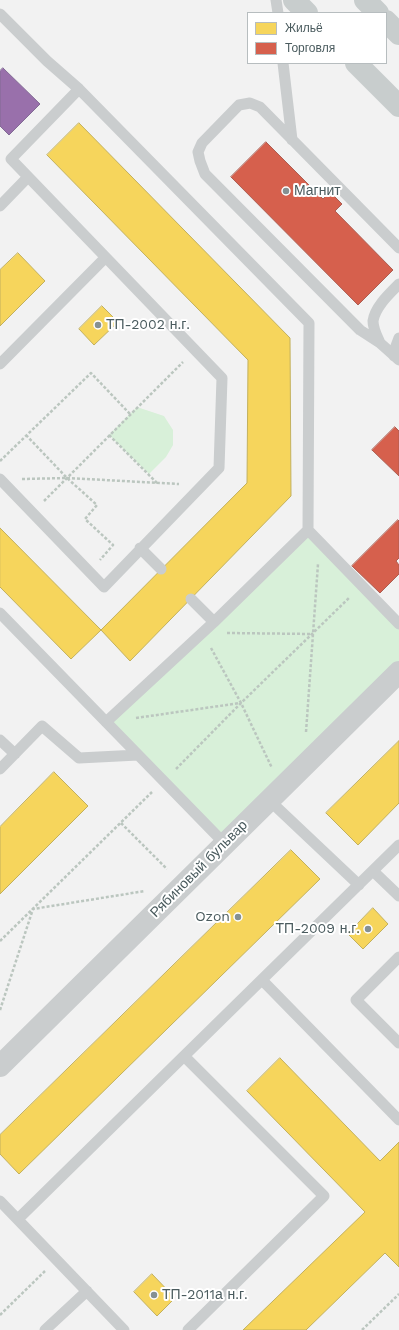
<!DOCTYPE html>
<meta charset="utf-8">
<style>
body{margin:0}
#map{position:relative;width:399px;height:1330px;overflow:hidden;background:#f2f2f2;font-family:"Work Sans",sans-serif}
canvas{display:block}
.legend{position:absolute;left:247px;top:12px;width:140px;height:52px;box-sizing:border-box;background:#fff;border:1px solid #b7bdbf;margin:0;padding:5px 7px;list-style:none;font-size:12px;color:#4a5b5e}
.legend li{display:flex;align-items:center;gap:8px;height:20px}
.legend b{width:20px;border:1px solid #b7bdbf}
</style>
<div id="map">
<canvas width="399" height="1330"></canvas>
<ul class="legend">
<li><b style="height:11px;background:#f6d55c"></b>Жильё</li>
<li><b style="height:11px;background:#d6604d"></b>Торговля</li>
</ul>
</div>
<script>
const c = document.querySelector('canvas').getContext('2d');
c.lineJoin = 'round';
function fill(path, color) {
  c.fillStyle = color;
  c.fill(path, 'evenodd');
}
function trace(path, color, width, dash) {
  c.strokeStyle = color;
  c.lineWidth = width;
  c.lineCap = dash ? 'butt' : 'round';
  c.setLineDash(dash || []);
  c.stroke(path);
}
function drawText(font, color, halo, rows, align = 'center') {
  c.font = font + ' "Work Sans",sans-serif';
  c.lineWidth = 4;
  c.setLineDash([]);
  c.textBaseline = 'middle';
  c.strokeStyle = halo;
  c.fillStyle = color;
  for (const [text, x, y, turn = 0] of rows) {
    c.save();
    c.translate(x, y);
    c.rotate((+turn || 0) * Math.PI / 180);
    c.textAlign = isNaN(turn) ? turn : align;
    if (halo) c.strokeText(text, 0, 0);
    c.fillText(text, 0, 0);
    c.restore();
  }
}
fill(new Path2D(`
 M137,407L164,416L173,430V445L166,457L149,474L109,435Z
 M308,530L399,624V672L225,844L106,722Z`), '#d8f0d9');
const homes = new Path2D(`
 M79,123L290,338L291,496L130,661L101,630L247,483L248,360L47,155Z
 M18,253L45,281L0,326V270Z
 M102,306L118,322L94,345L79,329Z
 M0,528L101,630L71,659L0,587Z
 M399,741V803L358,845L326,813Z
 M54,772L88,806L0,894V827Z
 M291,850L320,879L19,1174L0,1154V1135Z
 M373,908L388,924L363,949L348,934Z
 M280,1058L380,1161L399,1142V1267L385,1253L306,1330H243L365,1212L247,1091Z
 M152,1274L175,1298L157,1316L134,1292Z`);
fill(homes, '#f6d55c');
trace(homes, '#c2b05d', 1);
const shops = new Path2D(`
 M266,142L323,199L330,192L342,204L335,211L393,270L358,305L231,177Z
 M395,427L399,431V476L372,450Z
 M398,520L399,521V558L396,561L399,565V574L380,593L352,566Z`);
fill(shops, '#d6604d');
trace(shops, '#ac5e52', 1);
const offices = new Path2D(`
 M3,68L40,104L9,135L0,126V71Z`);
fill(offices, '#9970ab');
trace(offices, '#816a94', 1);
trace(new Path2D(`
 M26,435L67,478L97,505L85,519L113,545L100,560
 M109,435L157,483
 M0,461L91,373L130,414
 M22,479L67,478L179,484
 M44,501L183,362
 M227,633L312,634
 M211,648L241,703L272,768
 M136,718L240,703
 M306,732L318,564
 M176,769L241,703L350,597
 M121,823L167,869
 M0,941L152,792
 M0,1010L33,909L145,891
 M0,1315L45,1271
 M362,1330L399,1294`), '#bbc6bf', 2.5, [3, 2]);
trace(new Path2D(`
 M276,0L278,13
 M0,14L47,61L79,89L309,323L308,530L399,624
 M283,63L292,140
 M0,206L28,177
 M399,248L260,107L250,103L239,105L202,143L198,152L200,161L205,174L360,330L380,343L399,360
 M380,343C377,336 373,329 373,321C375,307 389,294 399,284
 M394,356L396,346L399,338
 M0,364L105,258
 M0,479L104,587L219,468L222,378L11,159L79,89
 M140,548L161,569
 M191,599L214,622
 M0,613L225,844
 M106,722L214,622L308,530
 M0,740L15,754
 M0,769L42,726L79,758L138,755
 M269,800L359,885
 M373,871L399,896
 M399,957L356,1000L399,1043
 M262,980L399,1120
 M184,1056L324,1196L188,1330
 M0,1201L124,1330
 M18,1219L399,845
 M45,1330L87,1291`), '#cacdce', 11);
trace(new Path2D(`
 M0,1066L399,672`), '#cacdce', 22);
trace(new Path2D(`
 M294,0L307,13
 M365,0L378,13
 M386,21L399,34
 M356,63L399,106`), '#c8cdcd', 22);
for (const [x, y, r, color] of [
 [286,191,4,"#859092"],
 [98,325,4,"#859092"],
 [238,917,4,"#859092"],
 [368,929,4,"#859092"],
 [154,1295,4,"#859092"]
]) {
  const dot = new Path2D();
  dot.arc(x, y, r, 0, 2 * Math.PI);
  c.fillStyle = color;
  c.fill(dot);
  trace(dot, '#fff', 1.5);
}
drawText('14px', '#4a5b5e', '#fff', [
 ["Магнит",294,191],
 ["ТП-2002 н.г.",106,325],
 ["Ozon",230,917,"right"],
 ["ТП-2009 н.г.",360,929,"right"],
 ["ТП-2011а н.г.",162,1295]
], 'left');
drawText('14px', '#4a5b5e', '#fff', [
 ["Рябиновый бульвар",199,869,-45]
]);
</script>
